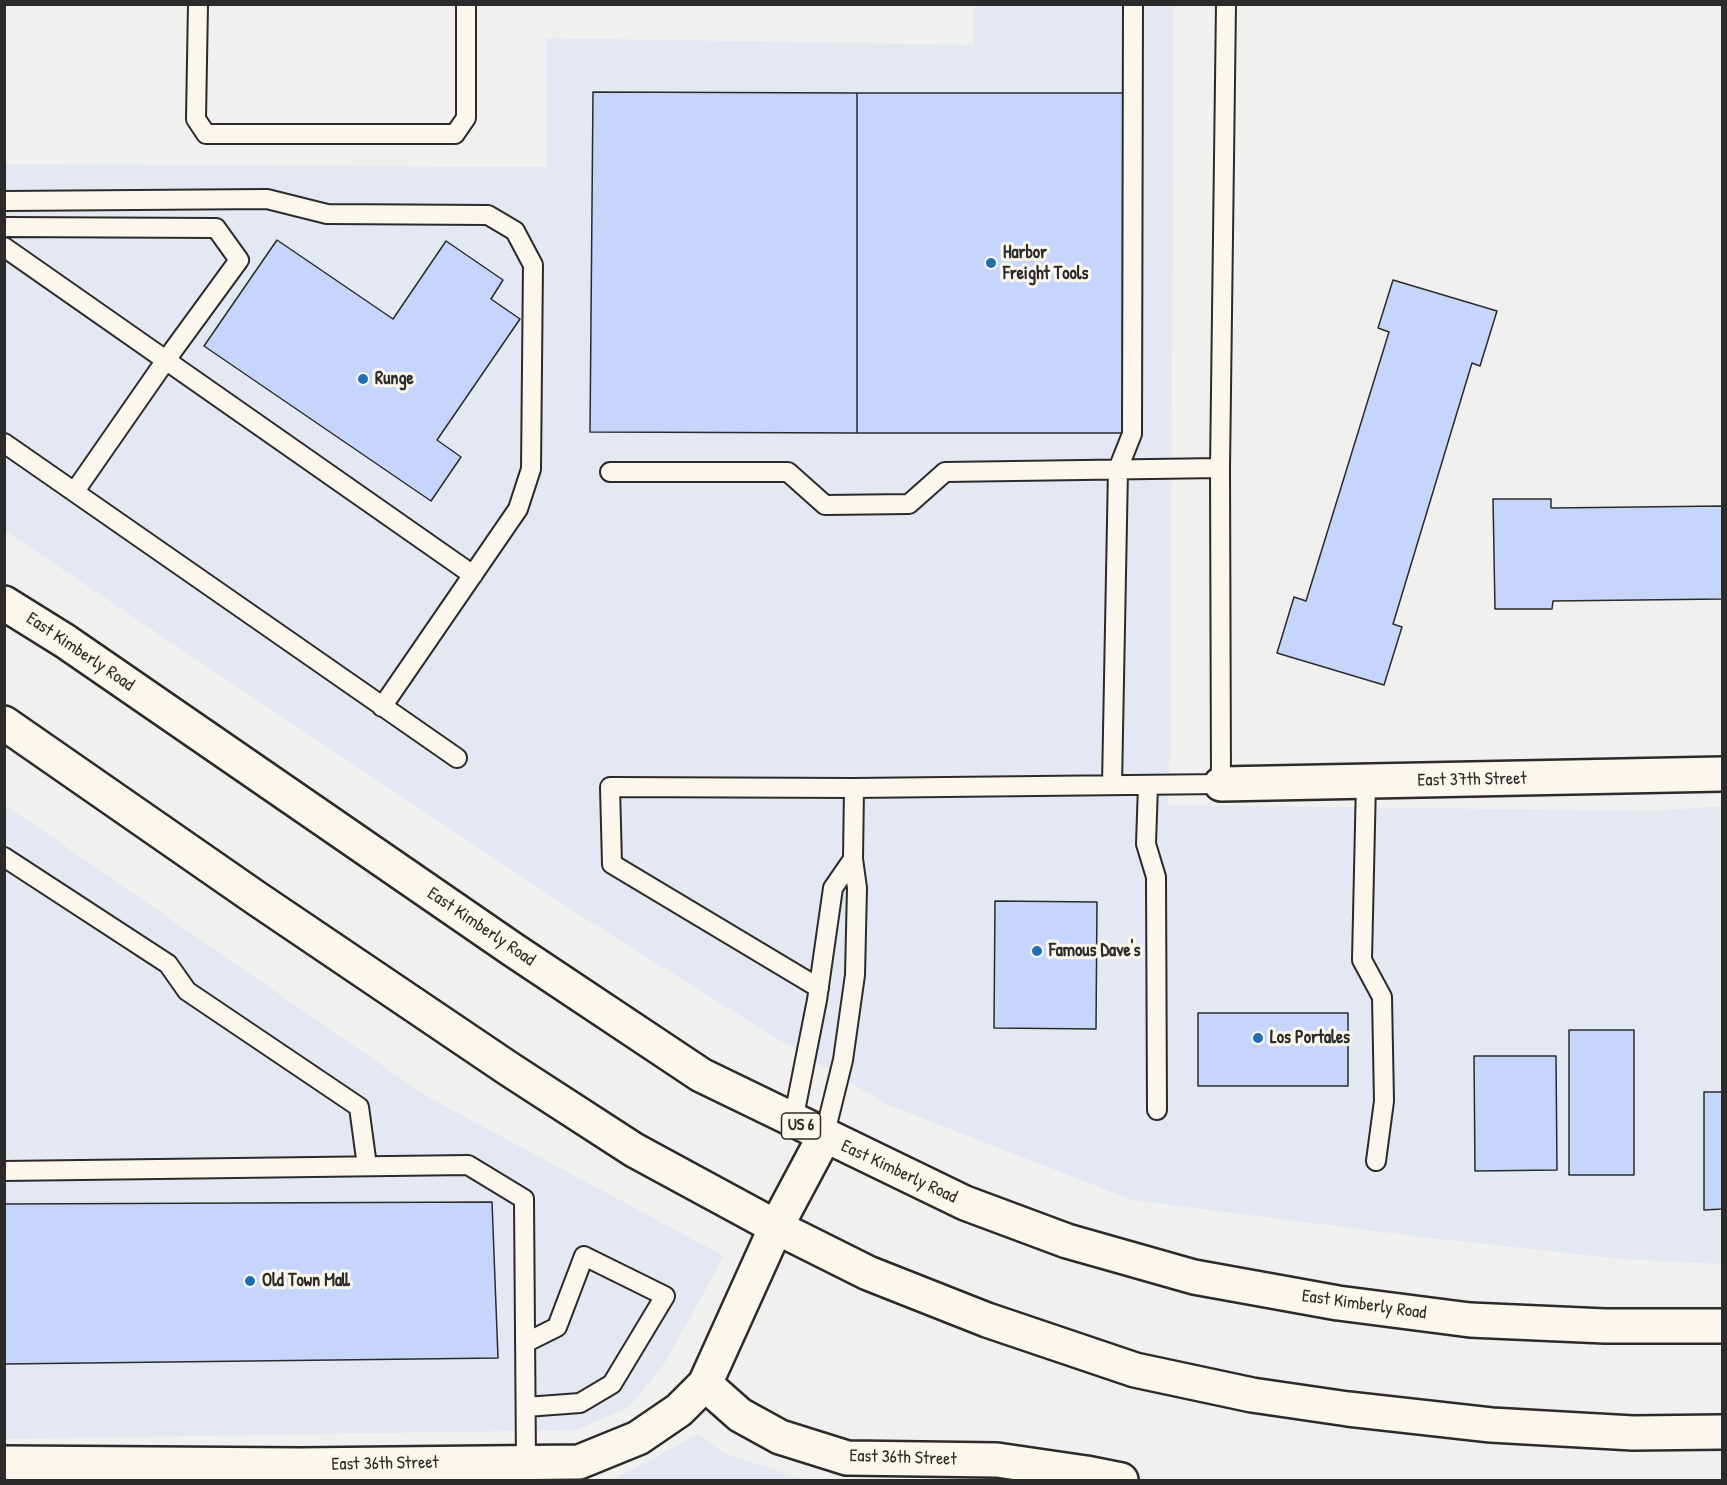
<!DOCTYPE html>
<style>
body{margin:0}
#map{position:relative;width:1727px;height:1485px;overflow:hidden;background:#f0f0ef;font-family:"Patrick Hand",sans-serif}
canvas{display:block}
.frame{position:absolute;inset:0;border:6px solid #2b2b2b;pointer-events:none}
</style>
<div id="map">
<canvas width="1727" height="1485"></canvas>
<div class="frame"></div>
</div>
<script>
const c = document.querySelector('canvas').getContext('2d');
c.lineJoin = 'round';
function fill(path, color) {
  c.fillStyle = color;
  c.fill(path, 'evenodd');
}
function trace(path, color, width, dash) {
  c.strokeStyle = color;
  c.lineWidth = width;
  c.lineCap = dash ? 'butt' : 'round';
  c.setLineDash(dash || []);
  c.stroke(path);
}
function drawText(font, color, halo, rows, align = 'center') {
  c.font = font + ' "Patrick Hand",sans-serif';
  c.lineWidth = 6;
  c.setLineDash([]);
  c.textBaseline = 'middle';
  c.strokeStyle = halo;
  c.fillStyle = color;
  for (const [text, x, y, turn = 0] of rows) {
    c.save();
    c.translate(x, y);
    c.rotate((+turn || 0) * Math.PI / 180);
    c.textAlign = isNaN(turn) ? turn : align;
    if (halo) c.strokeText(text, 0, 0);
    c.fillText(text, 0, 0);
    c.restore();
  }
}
fill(new Path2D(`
 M974,5H1174L1170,754L1168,805L1654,811L1722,806V1264L1622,1259L1422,1237L1132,1200L886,1104L758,1027L556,900L5,531L4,164L547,167L546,38L974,45Z
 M4,804L428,1097L724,1256L665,1363L629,1407L577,1430L5,1439Z
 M698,1434L726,1454L807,1480H612Z`), '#e3e8f3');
const building = new Path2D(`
 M593,92L857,93V433L590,432Z
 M857,93H1125V433H857Z
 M277,240L393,319L446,241L503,280L491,299L520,319L437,440L461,457L431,501L204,346Z
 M1393,280L1497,311L1480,366L1472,363L1393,624L1402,627L1384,685L1277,653L1294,597L1306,601L1389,332L1378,328Z
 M1493,499H1551V508L1722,506V599L1553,601L1552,609H1495Z
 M995,901L1097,902L1096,1029L994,1028Z
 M1198,1013H1348V1086H1198Z
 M1569,1030H1634V1175H1569Z
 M1474,1056H1556L1557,1170L1475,1171Z
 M1704,1092H1722V1209L1704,1210Z
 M492,1202L498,1358L4,1364V1204Z`);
fill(building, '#c6d5fb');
trace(building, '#2b2b2b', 1.5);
const service = new Path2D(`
 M198,4L196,119L206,134H455L466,118V4
 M4,201L267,199L327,214L488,215L515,231L533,265L531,469L518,509L382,707
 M4,227L216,228L239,260L166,360L75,491
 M4,247L473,575
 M4,443L457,758
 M610,472H788L825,505L909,504L945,472L1220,468
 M1366,782L1362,960L1382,997L1384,1101L1376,1161
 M1112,785L1118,469L1132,434L1133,4
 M1148,785L1146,844L1156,877L1157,1110
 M4,857L168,964L187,991L359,1107L367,1166
 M819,988L612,864L610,787L854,788L1221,784L1220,468L1226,4
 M793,1121L817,1000L833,888L853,859
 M824,1137L843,1060L855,975L857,888L853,859L854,788
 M4,1171L468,1165L524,1199L526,1462
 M525,1343L557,1327L584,1256L665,1296L612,1384L580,1403L526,1407`);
const minor = new Path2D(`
 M1221,784L1722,774
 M705,1384L740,1415L780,1437L847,1458L997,1460L1086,1473L1121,1480`);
const tertiary = new Path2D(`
 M4,1463L300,1465L579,1462L638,1438L679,1410L705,1384L776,1227L824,1137`);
const primary = new Path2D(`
 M4,603L65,641L512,949L701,1075L965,1203L1067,1241L1194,1277L1338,1303L1470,1320L1605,1326H1722
 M4,723L256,898L509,1069L634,1150L776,1227L868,1273L987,1320L1135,1370L1252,1395L1348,1409L1491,1425L1633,1433L1722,1432`);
trace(service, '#2b2b2b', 22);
trace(minor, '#2b2b2b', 38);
trace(tertiary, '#2b2b2b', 38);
trace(primary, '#2b2b2b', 38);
trace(service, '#fbf7ec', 18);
trace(minor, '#fbf7ec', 33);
trace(tertiary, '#fbf7ec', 33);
trace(primary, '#fbf7ec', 33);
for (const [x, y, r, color] of [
 [991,263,6,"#1f6fb2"],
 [363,379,6,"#1f6fb2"],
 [1037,951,6,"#1f6fb2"],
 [1258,1038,6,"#1f6fb2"],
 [250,1281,6,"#1f6fb2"]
]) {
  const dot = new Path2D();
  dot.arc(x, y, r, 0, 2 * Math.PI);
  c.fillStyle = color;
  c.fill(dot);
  trace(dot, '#fbf7ec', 2);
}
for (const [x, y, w] of [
 [801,1126,39]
]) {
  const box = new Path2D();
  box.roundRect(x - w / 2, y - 13, w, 26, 4.5);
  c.fillStyle = '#fbf7ec';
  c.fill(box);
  trace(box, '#2b2b2b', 1.5);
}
drawText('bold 16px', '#2b2b2b', null, [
 ["US 6",801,1126]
]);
drawText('bold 18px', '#2b2b2b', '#fbf7ec', [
 ["Harbor",1003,253],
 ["Freight Tools",1003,274],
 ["Runge",375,379],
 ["Famous Dave's",1049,951],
 ["Los Portales",1270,1038],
 ["Old Town Mall",262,1281]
], 'left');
drawText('18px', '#2b2b2b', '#fbf7ec', [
 ["East Kimberly Road",80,652,34],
 ["East 37th Street",1472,780,-1],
 ["East Kimberly Road",481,927,34],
 ["East Kimberly Road",899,1172,25],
 ["East Kimberly Road",1364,1305,8],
 ["East 36th Street",903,1458,2],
 ["East 36th Street",385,1464,-1]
]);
</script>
